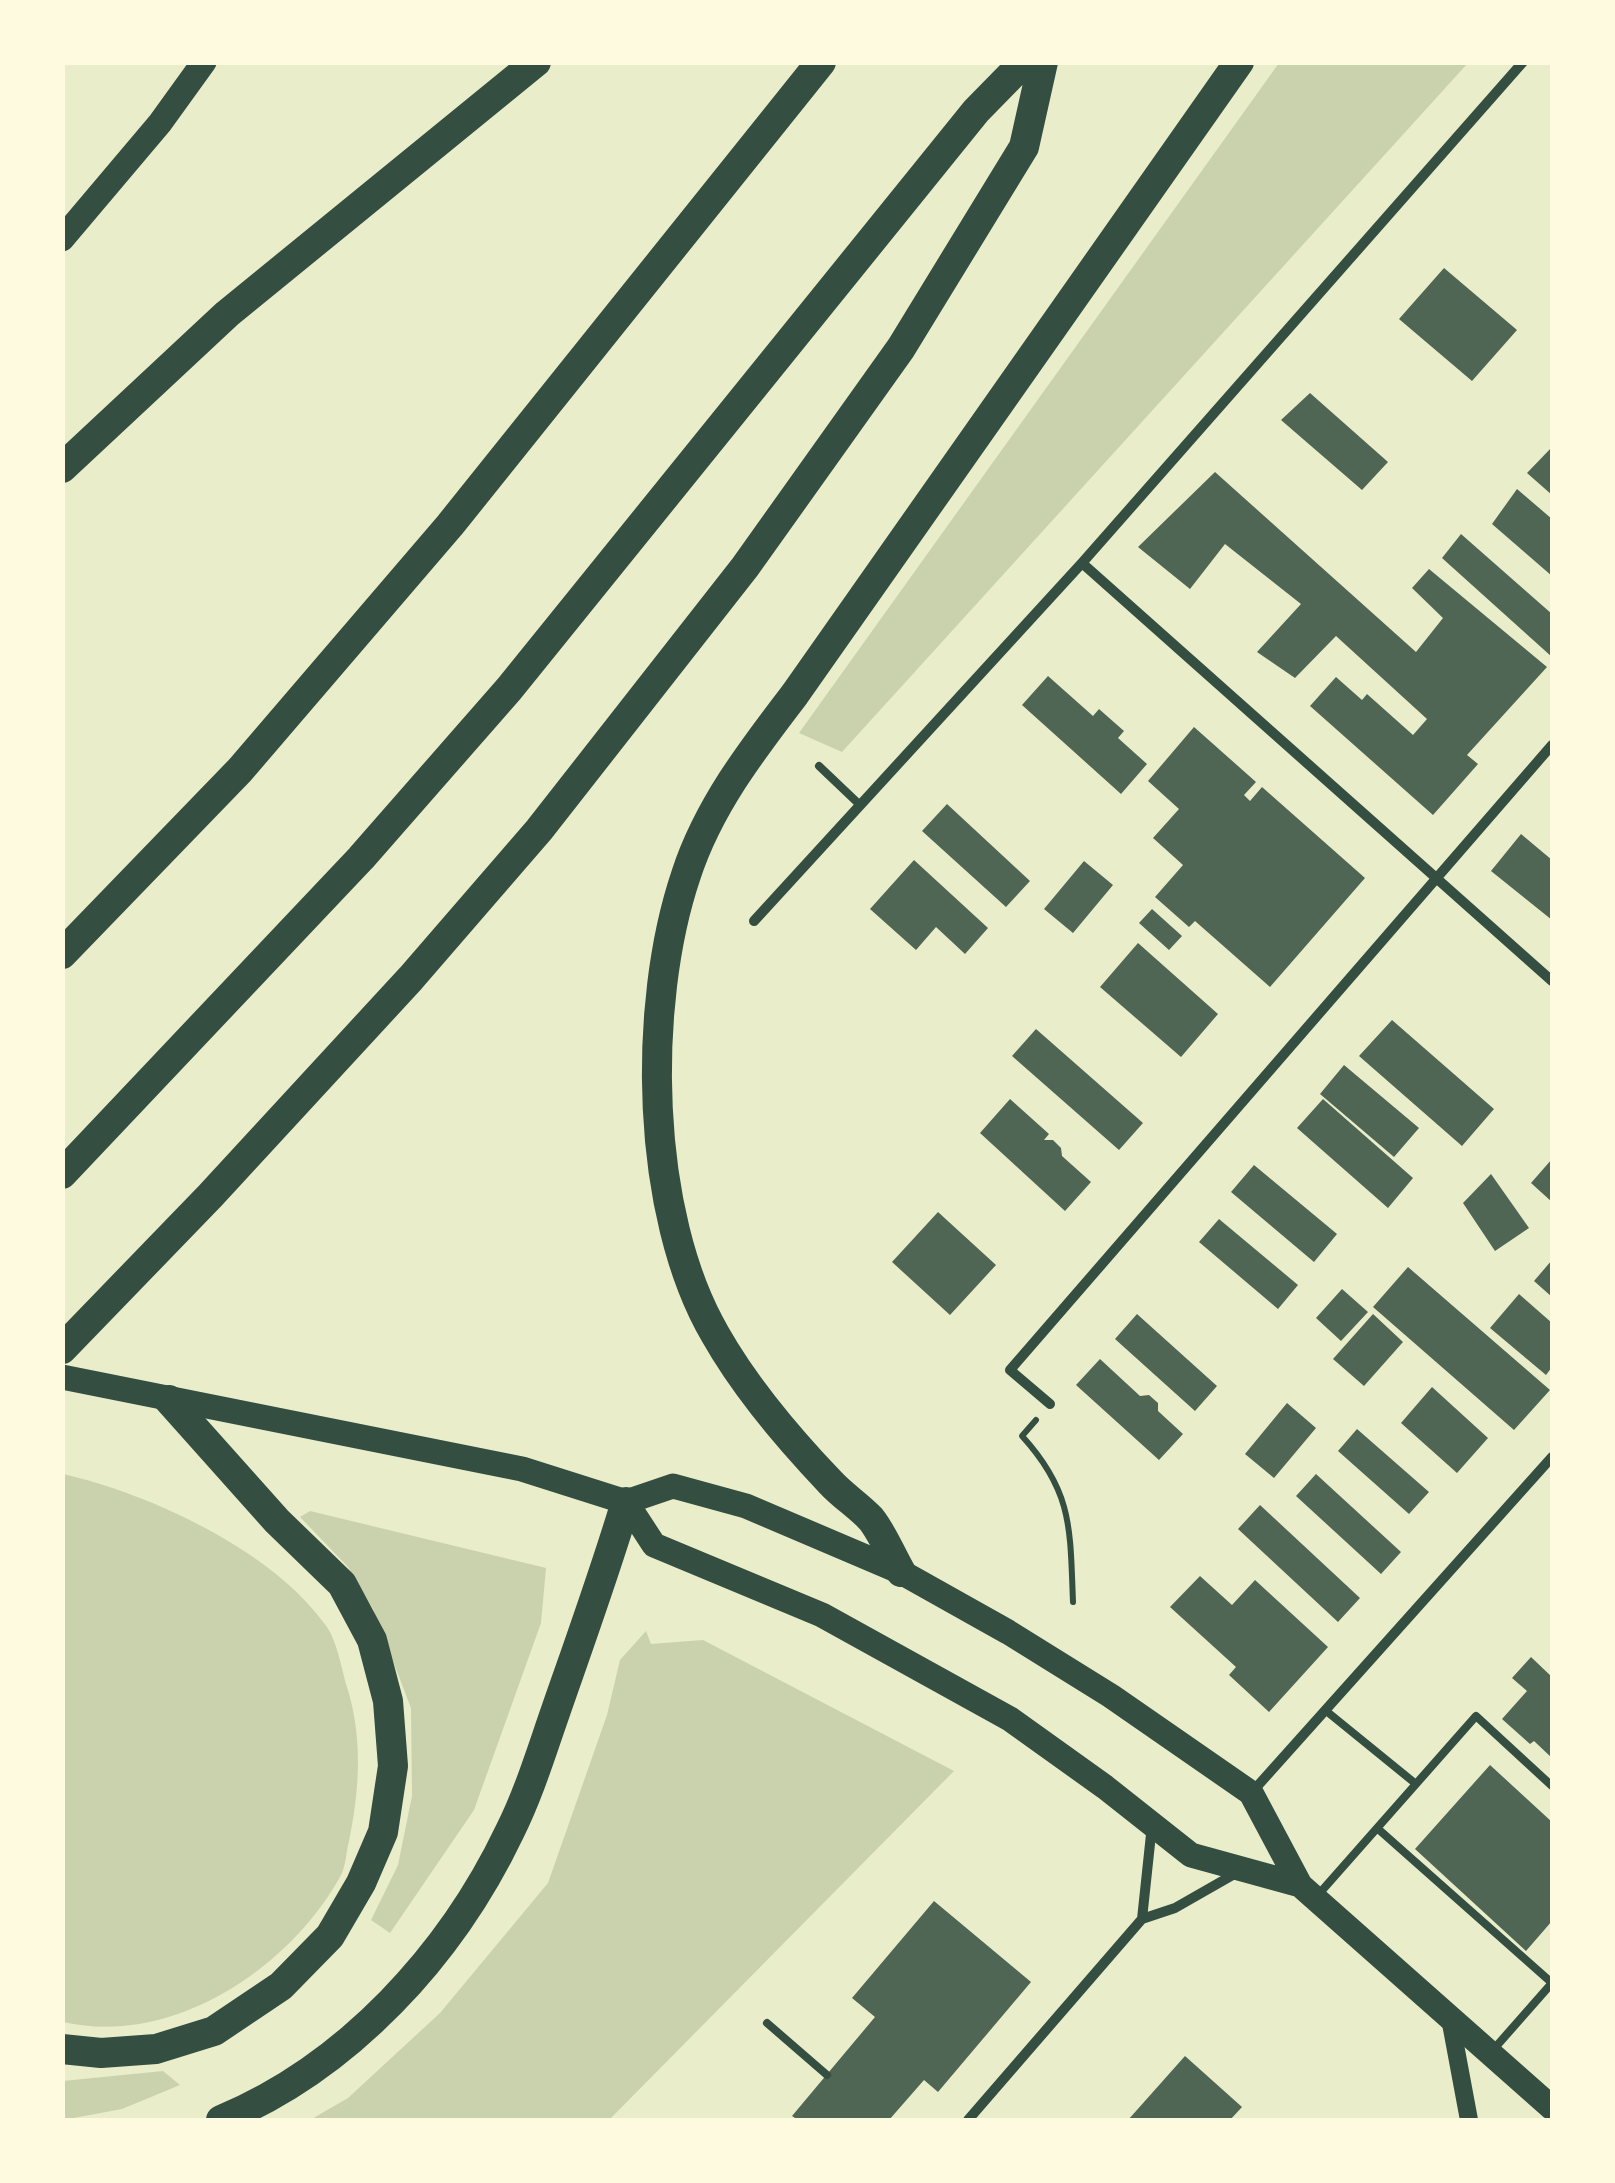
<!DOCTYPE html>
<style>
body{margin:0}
#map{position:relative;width:1615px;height:2183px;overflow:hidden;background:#e9edc9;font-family:Georgia,serif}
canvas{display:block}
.frame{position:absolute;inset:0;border:65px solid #fefae0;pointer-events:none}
</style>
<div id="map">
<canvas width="1615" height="2183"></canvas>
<div class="frame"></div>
</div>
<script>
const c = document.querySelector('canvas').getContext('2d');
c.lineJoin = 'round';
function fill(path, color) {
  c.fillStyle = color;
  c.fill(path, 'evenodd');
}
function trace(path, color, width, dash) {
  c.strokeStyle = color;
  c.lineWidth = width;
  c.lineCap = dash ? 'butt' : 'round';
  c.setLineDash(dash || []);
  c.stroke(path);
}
fill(new Path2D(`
 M1279,63H1468L842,752L799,733Z
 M63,1474C151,1494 274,1551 327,1627C337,1642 341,1666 346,1684C363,1735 360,1789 349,1841C346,1852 346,1867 340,1877C288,1970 171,2047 63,2022Z
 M310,1511L546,1568L541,1623L474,1810L390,1933L371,1920L398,1865L412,1796L411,1708L373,1609L348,1567L300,1517Z
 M646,1631L651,1644L703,1640L954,1771L609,2120H310L348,2098L440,2013L548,1883L607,1715L620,1660Z
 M163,2071L180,2085L122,2109L63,2120V2081Z`), '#cad2ad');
fill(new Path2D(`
 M1444,268L1517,330L1472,381L1399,319Z
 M1310,393L1388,462L1362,490L1281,420Z
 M1552,447V495L1527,473Z
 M1215,472L1416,652L1443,618L1412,588L1429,569L1547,667L1467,755L1478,764L1433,815L1310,706L1336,677L1362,700L1367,694L1413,735L1427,719L1336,636L1295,678L1257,652L1301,604L1225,544L1190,589L1138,547Z
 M1517,489L1552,519V576L1492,524Z
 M1461,534L1552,614V657L1442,558Z
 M1048,676L1093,716L1099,709L1124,731L1118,738L1147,764L1121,794L1022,705Z
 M1194,727L1256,782L1244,795L1250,801L1262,787L1365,878L1270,987L1195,921L1189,927L1155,897L1183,865L1153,838L1179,809L1148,781Z
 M947,804L1030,881L1006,907L922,831Z
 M1521,834L1552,860V920L1491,871Z
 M914,860L988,928L965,954L936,927L916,950L870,909Z
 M1084,861L1113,885L1073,933L1044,909Z
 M1152,909L1182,936L1169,950L1139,923Z
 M1138,943L1218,1014L1181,1057L1100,987Z
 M1392,1020L1494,1109L1462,1146L1359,1056Z
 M1036,1029L1143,1123L1119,1150L1012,1056Z
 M1344,1065L1419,1128L1394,1157L1320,1094Z
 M1010,1099L1049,1134L1044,1140H1053L1061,1148L1062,1156L1091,1182L1065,1211L980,1133Z
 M1323,1099L1413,1178L1388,1208L1297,1128Z
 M1552,1159V1202L1531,1183Z
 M1254,1165L1337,1234L1314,1262L1231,1192Z
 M1491,1174L1529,1228L1495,1251L1463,1203Z
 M938,1212L996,1265L950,1315L892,1262Z
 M1219,1219L1298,1285L1278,1309L1199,1242Z
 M1552,1260V1297L1534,1281Z
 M1408,1267L1550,1390L1514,1430L1373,1307Z
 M1342,1289L1368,1312L1341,1341L1316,1318Z
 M1519,1294L1552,1323V1367L1546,1375L1490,1328Z
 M1137,1314L1217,1386L1195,1411L1115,1339Z
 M1373,1314L1403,1342L1364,1386L1333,1359Z
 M1100,1359L1140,1396L1149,1395L1158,1403V1411L1183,1434L1159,1460L1076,1385Z
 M1432,1387L1488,1438L1457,1473L1401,1423Z
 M1287,1403L1316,1428L1274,1478L1245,1454Z
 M1357,1429L1429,1492L1409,1514L1338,1451Z
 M1316,1474L1401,1552L1381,1574L1296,1496Z
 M1260,1505L1360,1598L1338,1622L1238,1529Z
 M1200,1576L1232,1605L1255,1580L1328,1647L1269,1712L1229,1675L1236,1667L1170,1607Z
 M1531,1657L1552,1677V1758L1534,1741L1530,1744L1502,1719L1527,1691L1512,1678Z
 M1490,1765L1552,1822V1921L1526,1951L1415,1849Z
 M934,1901L1031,1982L938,2092L924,2080L889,2120H798L792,2116L875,2017L852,1998Z
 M1185,2056L1242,2107L1230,2120H1128Z`), '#4f6655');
trace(new Path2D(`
 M1036,1420L1022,1436C1073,1492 1070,1529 1073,1602`), '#344e41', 6);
trace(new Path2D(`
 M819,766L860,805
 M1325,1710L1416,1784
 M1377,1828L1552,1983
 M1318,1895L1476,1716L1552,1786
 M767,2023L827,2075
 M1493,2050L1552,1983`), '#344e41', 8);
trace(new Path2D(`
 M1082,563L1552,981
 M754,921L1082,563L1523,62
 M1050,1404L1010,1370L1552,745
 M1253,1791L1552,1457
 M1142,1919L1152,1825
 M968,2120L1142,1919L1175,1908L1238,1872`), '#344e41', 10);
trace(new Path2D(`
 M1450,2018L1469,2120`), '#344e41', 18);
trace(new Path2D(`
 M62,239L160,123L204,62
 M62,1377L522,1469L626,1502L673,1486L746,1506L901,1572L1008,1632L1111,1696L1251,1793L1300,1885L1552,2108
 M626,1502L654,1545L822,1615L1010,1719L1105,1787L1191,1855L1300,1885`), '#344e41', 25);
trace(new Path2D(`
 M62,468L227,314L536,62
 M62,954L240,770L450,525L821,62
 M62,1174L361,858L509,689L976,111L1024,62
 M62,1349L210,1196L411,978L539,830L745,567L901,348L1024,147L1043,62
 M901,1572C891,1555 883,1534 871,1519C859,1506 843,1496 831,1483C788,1438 746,1389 715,1334C645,1214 642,1005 686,875C708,807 752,750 795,694L1239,62
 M62,2049L101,2053L156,2049L214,2031L281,1986L330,1936L361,1883L383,1832L393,1766L388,1701L372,1640L342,1584L277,1521L169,1400
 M221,2120C348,2067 451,1955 510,1831C529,1793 542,1750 556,1710C580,1641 605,1572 626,1502`), '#344e41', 30);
</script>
